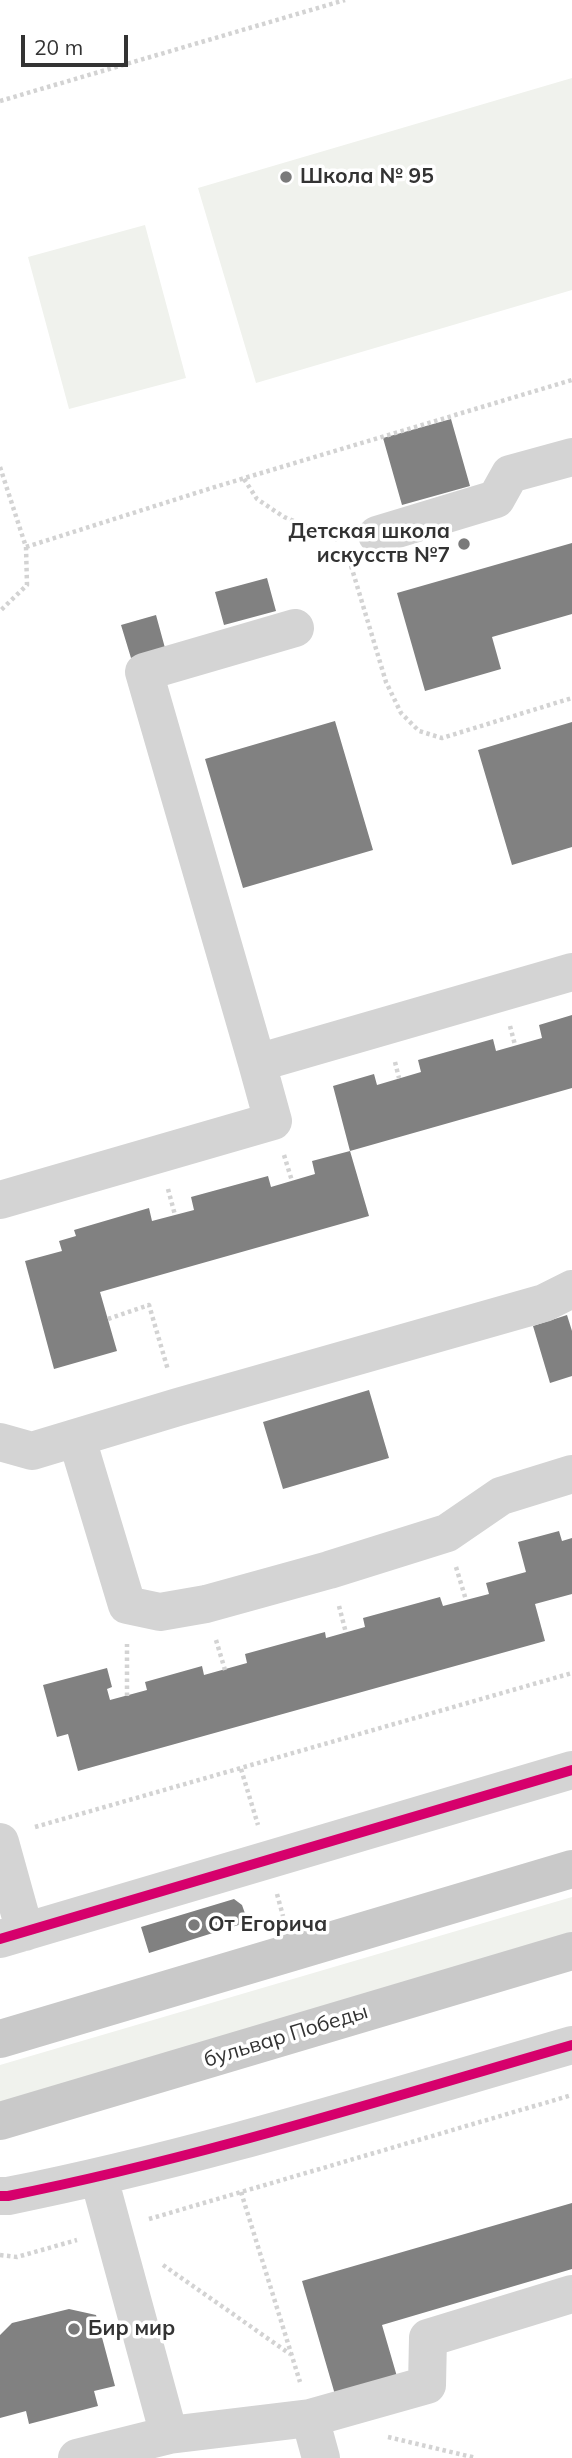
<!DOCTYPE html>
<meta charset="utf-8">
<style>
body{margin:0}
#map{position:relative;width:572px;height:2458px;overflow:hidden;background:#fff;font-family:Mulish,sans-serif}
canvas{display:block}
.scale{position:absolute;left:21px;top:35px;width:107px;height:32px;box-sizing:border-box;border:4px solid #333;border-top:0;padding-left:9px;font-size:21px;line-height:24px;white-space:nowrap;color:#333;-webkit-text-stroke:5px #fff;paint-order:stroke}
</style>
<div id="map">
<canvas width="572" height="2458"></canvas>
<div class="scale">20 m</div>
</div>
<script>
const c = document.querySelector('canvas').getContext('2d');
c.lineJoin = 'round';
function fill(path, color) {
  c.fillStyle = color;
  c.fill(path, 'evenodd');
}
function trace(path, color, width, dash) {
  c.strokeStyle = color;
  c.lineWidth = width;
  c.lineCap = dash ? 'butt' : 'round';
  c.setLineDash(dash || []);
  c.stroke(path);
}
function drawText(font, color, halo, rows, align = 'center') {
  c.font = font + ' Mulish,sans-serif';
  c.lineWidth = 7;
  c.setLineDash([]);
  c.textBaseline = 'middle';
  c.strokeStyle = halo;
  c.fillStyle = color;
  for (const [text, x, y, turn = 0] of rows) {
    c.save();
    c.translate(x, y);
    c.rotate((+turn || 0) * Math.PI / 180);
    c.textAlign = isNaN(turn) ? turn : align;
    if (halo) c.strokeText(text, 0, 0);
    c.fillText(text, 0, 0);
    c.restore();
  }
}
fill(new Path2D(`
 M572,78V290L256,383L198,188Z
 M145,225L186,378L69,409L28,257Z
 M572,1897V1934L0,2103V2065Z`), '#f0f2ed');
fill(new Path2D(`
 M451,419L470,486L402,505L383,438Z
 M572,543V614L492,637L501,669L425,691L397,593Z
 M267,578L276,611L224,625L215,592Z
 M156,615L165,648L131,658L121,625Z
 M335,721L373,850L243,888L205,759Z
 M572,722V847L512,865L478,750Z
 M572,1015V1088L350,1151L369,1216L100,1292L117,1351L54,1369L25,1261L62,1251L59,1241L76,1236L74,1230L149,1208L152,1221L194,1210L191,1197L268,1176L271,1187L315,1174L312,1161L350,1151L333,1086L374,1074L377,1085L421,1072L418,1060L493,1039L496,1051L542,1038L539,1025Z
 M567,1315L572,1331V1376L550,1383L533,1326Z
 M369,1390L389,1458L283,1489L263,1422Z
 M559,1531L562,1541L572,1538V1594L535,1604L545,1641L78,1771L68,1734L57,1737L43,1685L107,1668L112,1687L107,1689L110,1700L147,1690L145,1682L202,1666L204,1675L247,1663L245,1654L325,1632L326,1638L365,1627L363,1618L440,1597L443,1606L489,1594L486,1583L526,1572L518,1542Z
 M234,1899L242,1905L248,1922L149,1953L141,1927Z
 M572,2203V2269L382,2325L398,2380L336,2398L302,2281Z
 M69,2309L96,2315L115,2386L94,2391L98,2406L29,2424L26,2411L0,2418V2335L12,2323Z`), '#818181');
trace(new Path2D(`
 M0,101L345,0
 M0,467L26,547L27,585L0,611
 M244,479L257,499L284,517L336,538L339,543
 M26,547L218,486L572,380
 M349,559L386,682L401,713L419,731L442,738L572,698
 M510,1026L515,1045
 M395,1062L399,1078
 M284,1155L292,1181
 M168,1189L175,1215
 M108,1319L149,1305L168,1370
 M456,1567L466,1600
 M339,1606L346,1633
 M216,1640L225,1670
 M127,1696V1644
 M241,1769L258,1825
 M35,1827L572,1673
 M277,1894L283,1916
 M241,2192L300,2382
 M149,2219L572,2095
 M0,2255L17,2257L77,2240
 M163,2265L290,2354
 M388,2437L476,2458`), '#d3d3d3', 4.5, [3.5, 3.5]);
trace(new Path2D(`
 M377,535L496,499L510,474L572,457
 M257,1063L144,672L295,628
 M0,1200L273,1121L257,1063L572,972
 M77,1439L127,1605L160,1612L206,1604L329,1570L447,1533L501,1496L572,1474
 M0,1442L32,1451L178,1407L544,1303L572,1289
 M0,1842L25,1932
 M0,1939L572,1770
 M0,2196H8C199,2158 385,2099 572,2045
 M310,2418L321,2458
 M169,2435L310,2418L427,2385L428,2338L572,2294
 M77,2458L169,2435L99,2178`), '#d4d4d4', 38);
trace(new Path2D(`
 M0,2039L572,1869
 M0,2121L572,1951`), '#c9c9c9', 38);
trace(new Path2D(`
 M0,1939L572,1770
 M0,2196H8C199,2158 385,2099 572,2045`), '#d6006c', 10);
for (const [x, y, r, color] of [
 [286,177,7,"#7a7a7a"],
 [464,544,7,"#7a7a7a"],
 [194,1925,7,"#7a7a7a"],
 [74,2329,7,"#7a7a7a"]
]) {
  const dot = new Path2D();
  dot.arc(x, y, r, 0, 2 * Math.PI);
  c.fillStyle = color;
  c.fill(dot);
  trace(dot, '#fff', 2.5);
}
drawText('bold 21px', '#333', '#fff', [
 ["Школа № 95",300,177],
 ["Детская школа",450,532,"right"],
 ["искусств №7",450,556,"right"],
 ["От Егорича",208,1925],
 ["Бир мир",88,2329]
], 'left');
drawText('21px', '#333', '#fff', [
 ["бульвар Победы",286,2036,-17]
]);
</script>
